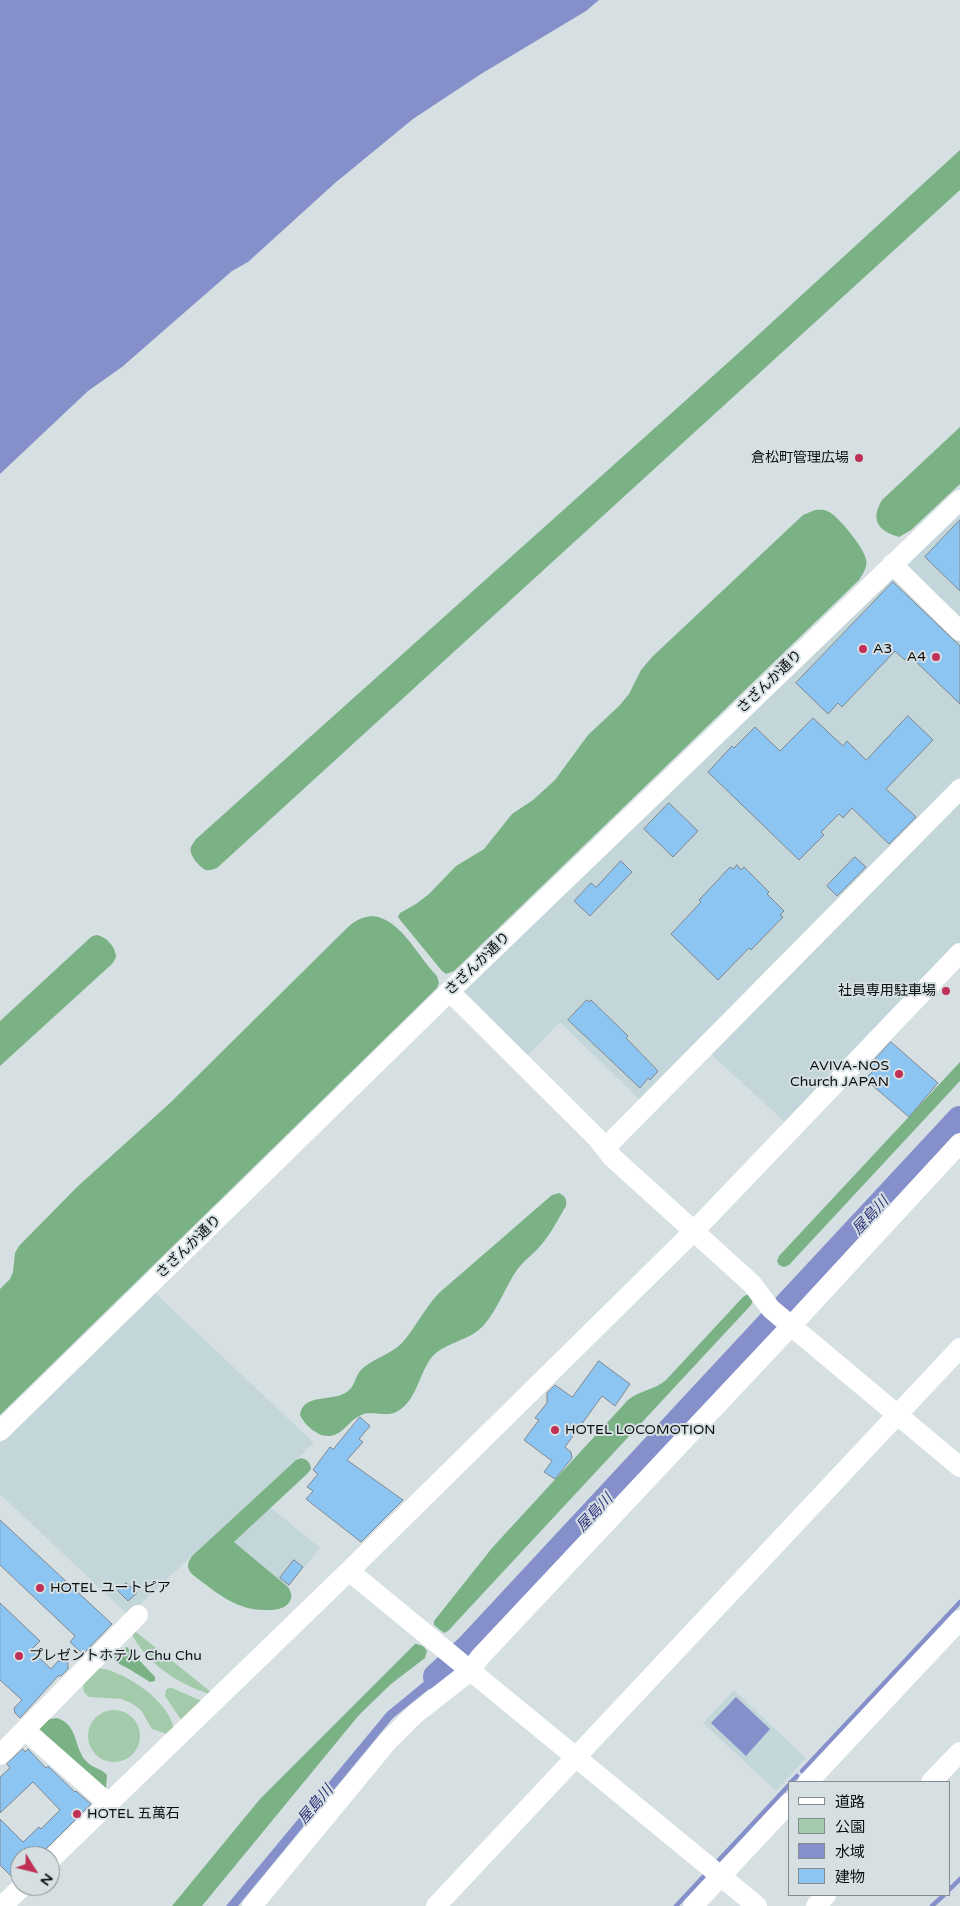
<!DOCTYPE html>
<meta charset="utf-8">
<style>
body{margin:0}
#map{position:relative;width:960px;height:1906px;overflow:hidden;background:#d6e0e3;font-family:"Varela Round","Noto Sans JP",sans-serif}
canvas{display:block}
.legend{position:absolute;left:788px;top:1781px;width:162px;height:115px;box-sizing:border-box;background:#d6e0e3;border:1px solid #858c8f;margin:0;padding:6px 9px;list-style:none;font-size:15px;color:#0b0f10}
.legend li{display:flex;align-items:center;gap:10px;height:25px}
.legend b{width:25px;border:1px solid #858c8f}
.north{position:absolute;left:10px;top:1846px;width:50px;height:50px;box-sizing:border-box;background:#d6e0e3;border:1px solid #858c8f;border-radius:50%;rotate:126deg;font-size:14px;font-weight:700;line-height:20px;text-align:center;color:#0b0f10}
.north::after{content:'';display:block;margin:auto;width:18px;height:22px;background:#bf3057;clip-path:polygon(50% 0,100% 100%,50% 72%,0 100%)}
</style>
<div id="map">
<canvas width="960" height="1906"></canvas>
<ul class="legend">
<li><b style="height:6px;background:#fff"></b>道路</li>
<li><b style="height:14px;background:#a3caaa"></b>公園</li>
<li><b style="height:14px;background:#8590cb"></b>水域</li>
<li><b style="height:14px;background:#8cc4f2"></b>建物</li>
</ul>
<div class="north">N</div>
</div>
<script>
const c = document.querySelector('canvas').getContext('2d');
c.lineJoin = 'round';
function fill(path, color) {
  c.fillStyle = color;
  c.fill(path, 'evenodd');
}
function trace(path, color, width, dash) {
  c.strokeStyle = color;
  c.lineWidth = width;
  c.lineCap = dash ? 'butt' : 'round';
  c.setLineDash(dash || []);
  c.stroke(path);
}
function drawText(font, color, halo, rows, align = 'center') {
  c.font = font + ' "Varela Round","Noto Sans JP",sans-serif';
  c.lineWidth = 4;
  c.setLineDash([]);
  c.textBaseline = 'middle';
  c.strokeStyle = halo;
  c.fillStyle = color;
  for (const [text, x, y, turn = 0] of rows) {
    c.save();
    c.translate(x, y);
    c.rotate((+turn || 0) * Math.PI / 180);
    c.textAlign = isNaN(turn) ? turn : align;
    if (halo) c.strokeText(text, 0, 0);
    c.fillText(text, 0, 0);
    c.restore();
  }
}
fill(new Path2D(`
 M960,512V623L906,571V563Z
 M890,579H898L960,638V776L640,1100L560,1022L525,1058L463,997V991Z
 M960,802V945L788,1125L711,1054Z
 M155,1293L314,1443L128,1615L0,1494V1443Z
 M271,1508L320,1548L288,1587L234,1542Z
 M734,1690L806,1758L776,1791L703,1723Z`), '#c3d6da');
fill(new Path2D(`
 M136,1632L211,1692L209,1694C177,1683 151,1666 133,1637V1633Z
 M99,1668C126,1672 169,1701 174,1729L167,1734L152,1729L141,1710L131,1703L121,1699L89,1697L84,1692L83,1684Z
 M169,1688H172L202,1701L182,1721L165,1696L166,1690Z
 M88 1736a26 26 0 1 1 52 0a26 26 0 1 1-52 0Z`), '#a3caaa');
fill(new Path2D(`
 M960,150V190L217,868C213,869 210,871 206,870C199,867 188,854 191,847C191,846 195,841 195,840L733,358Z
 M960,427V484L911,530L899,537C878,531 870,520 882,500Z
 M815,510C818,510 824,509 827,511C837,514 864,548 866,559C868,567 863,573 859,580L454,971L446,974L442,971L401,921L398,917L400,913L416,904L429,894L456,866L484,849L512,814L533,800L555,780L588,735L619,706L629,694L641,670L652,657L803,515Z
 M373,916C401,919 418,957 437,976L439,983L437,988L0,1415V1289L10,1279L13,1272L15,1253L19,1246L77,1187L170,1103L348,927C356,920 362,917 373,916Z
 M96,935C106,936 116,947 116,957L113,963L0,1066V1021L91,937Z
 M960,1062V1081L789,1265L784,1267L779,1265L777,1261L779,1256Z
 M559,1193C565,1196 567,1199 566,1206C558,1219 551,1234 541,1245C534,1254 524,1260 517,1270C505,1287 498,1309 484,1325C470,1341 445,1342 432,1357C419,1373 417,1400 398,1411C387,1418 372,1410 361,1415C352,1419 347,1427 340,1432C325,1443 307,1429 300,1415C303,1392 334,1403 348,1391C355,1386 355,1377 360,1371C371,1359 390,1355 402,1343C416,1327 424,1309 439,1293L545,1201L552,1195Z
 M748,1294L753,1301L751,1305L448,1631L444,1633L434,1625V1621L492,1548L628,1400C640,1390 655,1390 666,1380L743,1297Z
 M301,1458C308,1460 310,1462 311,1469L308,1473L234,1542L288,1587C292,1593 293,1598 288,1604C282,1610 273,1610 265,1610C235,1610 216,1592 193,1575C186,1568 187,1564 192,1556L296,1460Z
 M415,1644C420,1644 424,1646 427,1651L425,1658L391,1684L359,1715L202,1906H172L260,1799Z
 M127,1647L155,1677V1681L150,1682L129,1669L114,1661C114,1656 122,1648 127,1647Z
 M57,1718C79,1725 73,1748 87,1762C93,1768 102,1769 107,1775L106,1789L38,1737V1727L50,1719Z`), '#7ab285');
fill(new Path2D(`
 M0,0H599L586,11L481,74L413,119L335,183L248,262L232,271L122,367L88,391L0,474Z
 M454,1657L460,1664L393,1718L238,1906H226L387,1712Z
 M736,1697L770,1729L746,1756L711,1723Z`), '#8590cb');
trace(new Path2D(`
 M802,1771L960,1602
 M791,1782L797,1776
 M718,1861L789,1785
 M949,1890L960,1879
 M676,1906L704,1876
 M932,1906L944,1895`), '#8590cb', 4.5);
trace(new Path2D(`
 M437,1677L468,1649L960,1120`), '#8590cb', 28);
const building = new Path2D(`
 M960,520V591L925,557Z
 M893,582L960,646V704L909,655L905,660L895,651L842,707L838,703L828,714L796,683Z
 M908,716L933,740L886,789L916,817L889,844L852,808L843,818L839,814L821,832L824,835L799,860L708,772L732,746L734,748L755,727L780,751L813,718L843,746L847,741L866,760Z
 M669,803L698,831L673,857L644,829Z
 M855,857L866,867L837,896L827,886Z
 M621,861L632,872L590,916L574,901L591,883L596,887Z
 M737,865L741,870L744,867L769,892L767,894L784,911L780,915L783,917L751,950L749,948L718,980L671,934L701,902L699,900L730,867L733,869Z
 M587,1000L589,1002L591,1000L628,1036L626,1038L658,1071L650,1080L648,1078L640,1088L568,1020Z
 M891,1042L938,1083L909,1117L865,1079L874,1070L869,1066Z
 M599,1361L630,1384L615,1406L602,1396L565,1447L571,1452L572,1458L555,1479L544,1472L552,1461L524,1440L539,1420L535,1418L547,1403V1393L555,1385L572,1397Z
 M360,1417L370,1426L359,1439L363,1442L347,1460L403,1500L361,1542L306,1499L313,1491L307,1487L318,1474L313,1470L330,1447L333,1449Z
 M0,1520L112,1624L83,1654L70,1642L75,1636L0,1565Z
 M294,1560L303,1567L289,1585L280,1578Z
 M126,1583L137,1593L128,1601L118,1591Z
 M0,1603L40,1641L31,1650L51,1669L58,1661H68V1669L61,1676H58L20,1718L15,1713L14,1708L22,1700L0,1680Z
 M23,1749L25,1752L28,1749L46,1768L48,1766L75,1792L76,1791L91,1804L39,1856H20V1875L14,1879L0,1865V1819L23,1842L39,1827L41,1829L60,1810L33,1782L0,1813V1777L10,1768L7,1764Z`);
fill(building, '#8cc4f2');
trace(building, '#81878d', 1);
trace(new Path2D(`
 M892,564L960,631
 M449,991L598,1139L612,1157L752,1284L771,1309L960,1467
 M605,1148L960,789
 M0,1431L453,988L960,500
 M349,1571L757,1906
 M25,1730L108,1803
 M0,1755L138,1615
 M808,1782L960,1620
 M931,1782L960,1752
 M50,1860L349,1571L694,1231L960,953
 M2,1906L23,1886
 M252,1906L388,1741L415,1714L470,1671L480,1657L791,1326L960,1143
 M436,1906L960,1348
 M693,1906L789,1803
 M816,1906L826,1895`), '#fff', 20);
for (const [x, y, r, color] of [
 [859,458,5,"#bf3057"],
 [863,649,5,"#bf3057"],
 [936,657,5,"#bf3057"],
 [946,991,5,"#bf3057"],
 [899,1074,5,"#bf3057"],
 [555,1430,5,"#bf3057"],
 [40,1588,5,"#bf3057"],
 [19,1656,5,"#bf3057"],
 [77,1814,5,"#bf3057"]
]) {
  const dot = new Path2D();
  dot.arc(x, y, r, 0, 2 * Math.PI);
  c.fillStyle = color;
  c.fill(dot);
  trace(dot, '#d6e0e3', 2);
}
drawText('14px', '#0b0f10', '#d6e0e3', [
 ["倉松町管理広場",849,458,"right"],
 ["A3",873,649],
 ["A4",926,657,"right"],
 ["社員専用駐車場",936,991,"right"],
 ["AVIVA-NOS",889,1066,"right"],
 ["Church JAPAN",889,1082,"right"],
 ["HOTEL LOCOMOTION",565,1430],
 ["HOTEL ユートピア",50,1588],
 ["プレゼントホテル Chu Chu",29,1656],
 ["HOTEL 五萬石",87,1814]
], 'left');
drawText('14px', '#0b0f10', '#d6e0e3', [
 ["さざんか通り",770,682,-44],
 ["さざんか通り",478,964,-44],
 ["さざんか通り",189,1247,-44]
]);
drawText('italic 15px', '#2f357b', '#d6e0e3', [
 ["屋島川",871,1216,-47],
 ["屋島川",595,1513,-47],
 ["屋島川",316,1805,-50]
]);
</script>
